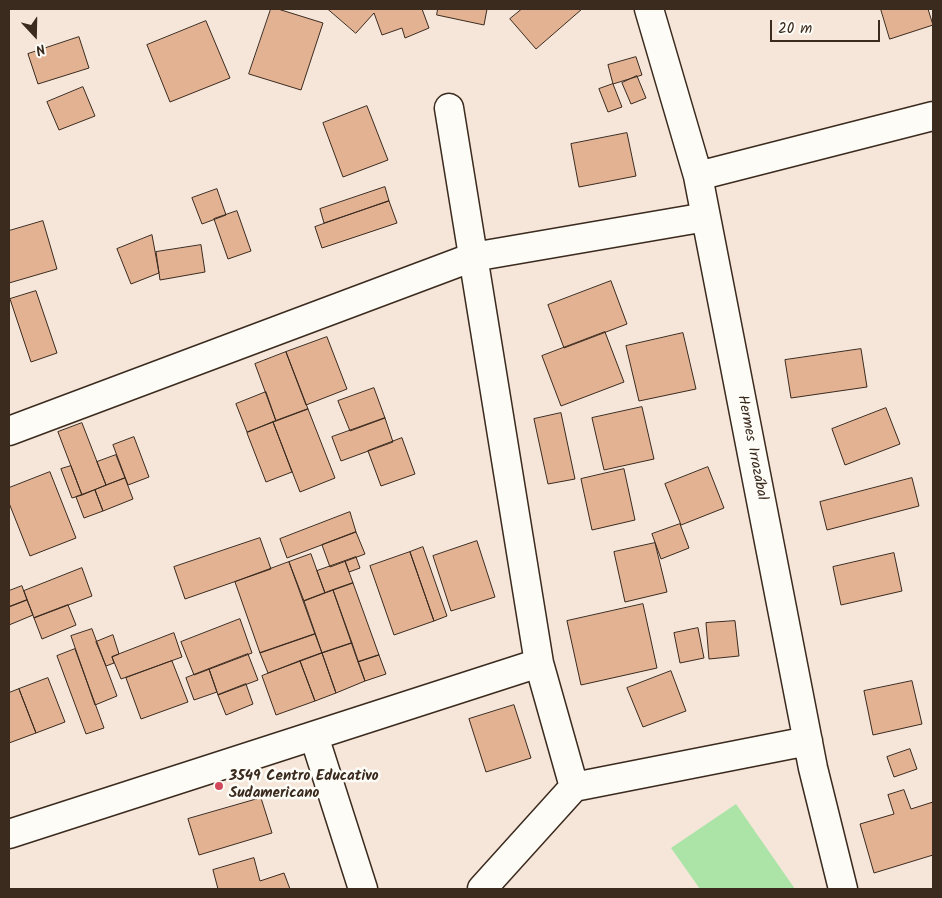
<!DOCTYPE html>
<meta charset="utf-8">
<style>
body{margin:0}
#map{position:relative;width:942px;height:898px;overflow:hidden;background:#f5e6d9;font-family:Kalam,sans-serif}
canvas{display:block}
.frame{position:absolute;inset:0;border:10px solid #3b2a1e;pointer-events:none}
.north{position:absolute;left:10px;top:10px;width:50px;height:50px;-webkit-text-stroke:4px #fdfcf7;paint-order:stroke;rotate:159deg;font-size:14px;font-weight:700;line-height:20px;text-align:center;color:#3b2a1e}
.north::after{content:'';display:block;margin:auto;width:18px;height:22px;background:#3b2a1e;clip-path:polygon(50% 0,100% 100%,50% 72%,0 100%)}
.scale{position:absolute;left:770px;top:20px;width:110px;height:22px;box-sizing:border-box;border:2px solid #3b2a1e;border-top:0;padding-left:6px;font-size:15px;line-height:18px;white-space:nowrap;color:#3b2a1e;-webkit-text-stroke:4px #fdfcf7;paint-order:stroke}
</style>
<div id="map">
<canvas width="942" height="898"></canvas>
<div class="frame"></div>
<div class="north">N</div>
<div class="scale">20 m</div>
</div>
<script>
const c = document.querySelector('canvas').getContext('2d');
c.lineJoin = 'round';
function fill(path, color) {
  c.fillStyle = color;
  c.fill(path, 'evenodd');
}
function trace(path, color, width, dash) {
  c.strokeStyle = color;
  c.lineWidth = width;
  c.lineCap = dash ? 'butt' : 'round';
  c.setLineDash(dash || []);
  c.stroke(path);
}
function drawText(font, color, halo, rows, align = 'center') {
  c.font = font + ' Kalam,sans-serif';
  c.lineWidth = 5;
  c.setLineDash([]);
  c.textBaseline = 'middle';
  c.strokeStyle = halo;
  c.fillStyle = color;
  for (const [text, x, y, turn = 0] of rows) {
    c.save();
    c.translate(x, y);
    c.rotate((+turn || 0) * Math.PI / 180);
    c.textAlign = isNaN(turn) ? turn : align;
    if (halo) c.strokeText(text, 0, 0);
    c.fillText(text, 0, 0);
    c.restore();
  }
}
fill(new Path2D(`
 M736,804L795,889H700L671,848Z`), '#ace4a8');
const building = new Path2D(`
 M271,9H278L323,23L301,90L249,74Z
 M328,9H422L429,28L405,38L402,28L382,35L374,13L356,33Z
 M438,9H487L484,25L437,15Z
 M522,9H582L536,49L510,19Z
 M881,9H928L933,25L890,39Z
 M206,21L230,78L170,102L147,45Z
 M79,37L89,68L38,84L28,54Z
 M636,57L642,75L613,84L608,65Z
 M637,76L646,98L631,104L622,83Z
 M613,84L622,107L608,112L599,89Z
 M83,87L95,116L59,130L47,102Z
 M367,106L388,160L343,177L323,123Z
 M627,133L636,176L579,187L571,144Z
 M385,187L389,201L324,223L320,209Z
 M217,189L226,215L202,224L192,198Z
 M389,201L397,223L322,248L315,227Z
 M237,211L251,251L228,259L214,219Z
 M43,221L57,269L9,283V231Z
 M152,235L159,273L131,284L117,249Z
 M201,245L205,272L160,280L156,252Z
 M611,281L627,324L564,348L548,305Z
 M36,291L57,353L31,362L10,299Z
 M605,332L624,382L561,406L542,356Z
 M683,333L696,389L639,401L626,346Z
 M327,337L347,389L306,405L286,352Z
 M861,349L867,387L791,398L785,360Z
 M286,352L308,409L276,421L255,364Z
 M374,388L385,418L350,431L338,401Z
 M266,392L276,421L247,432L236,404Z
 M642,407L654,459L604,470L592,418Z
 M886,408L900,444L845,465L832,429Z
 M308,409L335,478L300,492L273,422Z
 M561,413L575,479L548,484L534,419Z
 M385,418L393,442L341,461L332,437Z
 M273,422L292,472L266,482L247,433Z
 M82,423L106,485L82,495L58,432Z
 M134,437L149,477L128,485L113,445Z
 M402,438L415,474L381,486L368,451Z
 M116,455L125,478L106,485L97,462Z
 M71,466L82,495L72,498L61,469Z
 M708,467L724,508L681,525L665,484Z
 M624,469L635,520L592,530L581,479Z
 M50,472L76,538L30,556L9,503V488Z
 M125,478L133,499L103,511L95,490Z
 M912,478L919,506L827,530L820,502Z
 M95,490L103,511L84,518L76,497Z
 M350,512L356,532L287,558L280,539Z
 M680,524L689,548L661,559L652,534Z
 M356,532L365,554L330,567L322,545Z
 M260,538L271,569L185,599L174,567Z
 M477,541L495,597L451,611L433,556Z
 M655,543L667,592L625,602L614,552Z
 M423,547L447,616L434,621L410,552Z
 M410,552L434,621L394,635L370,566Z
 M894,553L902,591L841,605L833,567Z
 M311,554L325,593L304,601L289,562Z
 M356,557L360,568L349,572L345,561Z
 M345,561L353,583L325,593L317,571Z
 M289,562L315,634L260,653L235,582Z
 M82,568L92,596L34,618L24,591Z
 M353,583L379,655L358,662L333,590Z
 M22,586L27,600L9,607V591Z
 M333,590L352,643L322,653L304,601Z
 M27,600L33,615L9,625V607Z
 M643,604L657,668L581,685L567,621Z
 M68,605L76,625L42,639L34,618Z
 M240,619L252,653L194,675L181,642Z
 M735,621L739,656L709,659L706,623Z
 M698,628L704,658L680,663L674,633Z
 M92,629L117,696L95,705L71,636Z
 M174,633L182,657L121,679L112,657Z
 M315,634L322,653L268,673L260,653Z
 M113,635L119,654L112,657L114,663L106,666L96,642Z
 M352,643L365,681L336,693L322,653Z
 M75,649L104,728L86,734L57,656Z
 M322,653L336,693L315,701L300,661Z
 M248,654L258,680L218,695L209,669Z
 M379,655L386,674L365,681L358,662Z
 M172,661L188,702L141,719L126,678Z
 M300,661L315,701L276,715L262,676Z
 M209,669L217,692L194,700L186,678Z
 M671,671L686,711L643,727L627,688Z
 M48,678L65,722L36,733L19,689Z
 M912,681L922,724L873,735L864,691Z
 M246,684L253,704L226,715L218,695Z
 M19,689L36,733L9,743V693Z
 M514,705L531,758L486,772L469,719Z
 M910,749L917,769L894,777L887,757Z
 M904,790L911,809L933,802V855L874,873L860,824L894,814L888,795Z
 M261,798L272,833L199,855L188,819Z
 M254,858L260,881L284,873L290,889H218L213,870Z`);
fill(building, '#e2b293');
trace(building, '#3b2a1e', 1);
const minor = new Path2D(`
 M649,9L698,176L813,768L843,889
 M449,108L539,663L574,787
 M698,176L933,116
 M9,431L473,257L706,217
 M314,736L363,889
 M9,834L539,663
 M482,889L574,787L808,741`);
trace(minor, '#3b2a1e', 31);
trace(minor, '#fdfcf7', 28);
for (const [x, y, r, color] of [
 [219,786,5,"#d1495b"]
]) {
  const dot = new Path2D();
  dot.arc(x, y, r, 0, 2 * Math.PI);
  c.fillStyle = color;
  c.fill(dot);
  trace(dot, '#fdfcf7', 2);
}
drawText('15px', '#3b2a1e', '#fdfcf7', [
 ["Hermes Irrazábal",751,448,79]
]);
drawText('bold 15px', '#3b2a1e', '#fdfcf7', [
 ["3549 Centro Educativo",229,777],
 ["Sudamericano",229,794]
], 'left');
</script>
